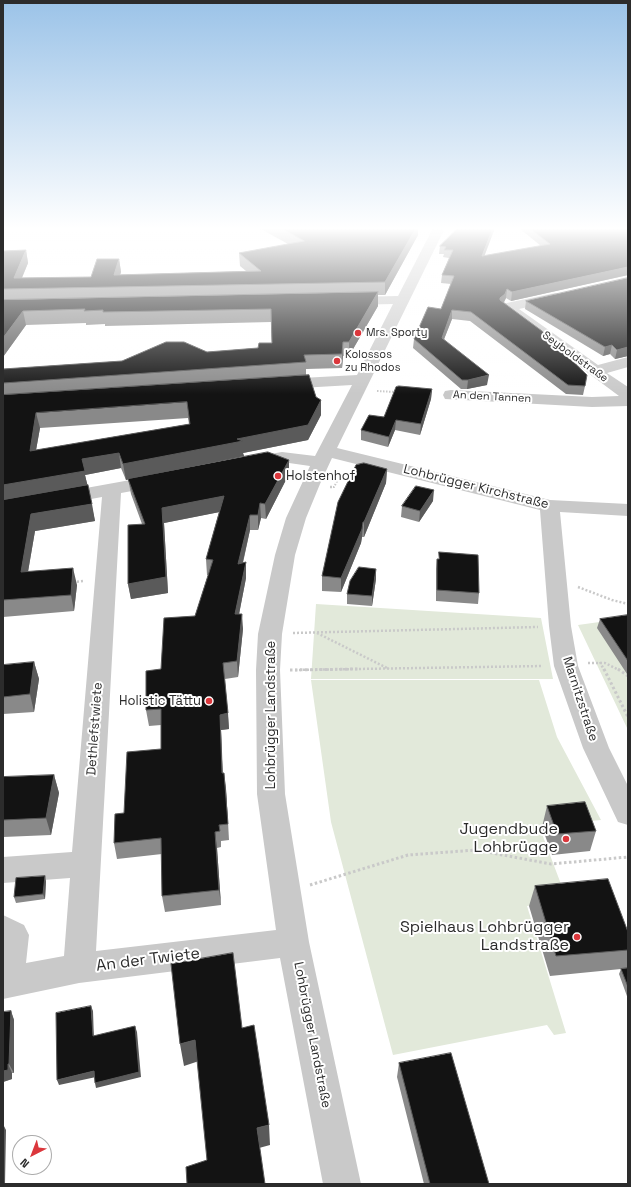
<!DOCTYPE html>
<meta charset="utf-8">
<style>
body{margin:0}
#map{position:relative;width:631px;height:1187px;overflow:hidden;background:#fff;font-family:"Space Grotesk",sans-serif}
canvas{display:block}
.frame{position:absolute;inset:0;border:4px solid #2c2c2c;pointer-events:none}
.north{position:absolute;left:12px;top:1135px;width:40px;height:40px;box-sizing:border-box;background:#fff;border:1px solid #ababab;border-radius:50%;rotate:222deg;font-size:11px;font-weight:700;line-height:16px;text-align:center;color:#2c2c2c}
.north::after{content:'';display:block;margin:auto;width:14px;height:18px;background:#db373c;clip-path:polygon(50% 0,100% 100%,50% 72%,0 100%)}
</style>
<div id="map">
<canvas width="631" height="1187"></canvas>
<div class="frame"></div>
<div class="north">N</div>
</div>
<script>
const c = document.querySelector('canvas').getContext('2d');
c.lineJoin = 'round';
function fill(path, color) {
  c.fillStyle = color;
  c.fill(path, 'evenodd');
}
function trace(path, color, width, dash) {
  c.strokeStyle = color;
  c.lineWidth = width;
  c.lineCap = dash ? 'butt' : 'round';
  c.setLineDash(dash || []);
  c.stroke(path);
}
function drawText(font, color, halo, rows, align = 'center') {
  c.font = font + ' "Space Grotesk",sans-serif';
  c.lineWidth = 4;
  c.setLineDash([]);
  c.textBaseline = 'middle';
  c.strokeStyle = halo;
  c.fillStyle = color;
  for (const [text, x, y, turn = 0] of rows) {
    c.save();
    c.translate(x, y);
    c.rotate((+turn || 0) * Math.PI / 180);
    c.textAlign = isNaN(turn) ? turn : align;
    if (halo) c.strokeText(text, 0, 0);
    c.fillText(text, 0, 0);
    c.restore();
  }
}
fill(new Path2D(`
 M316,604L541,618L553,679H311Z
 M628,618V730L578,625Z
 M311,680H539L557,737L601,820L539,826L567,900L527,906L566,1033L554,1035L547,1025L393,1055L331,822Z`), '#e2e9da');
trace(new Path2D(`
 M4,229L6,228`), '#c9c9c9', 1.5, [1, 1]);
trace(new Path2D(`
 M377,391L396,392
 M330,487H334L342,472`), '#c9c9c9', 2, [1.5, 1.5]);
trace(new Path2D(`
 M330,487H334
 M73,582L84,581
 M578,587L612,600L628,604
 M293,633L538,627
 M317,633L389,669
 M600,662L604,670
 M588,663H605L619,670
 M295,670L543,666`), '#c9c9c9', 2.5, [2, 2]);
trace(new Path2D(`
 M604,669L628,717
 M618,669L628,676
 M290,670L358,669
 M310,885L408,855L476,850L551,864L628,857`), '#c9c9c9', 3, [2.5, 2.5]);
fill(new Path2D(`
 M433,228H445L337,448L550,500L628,504V516L560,512L571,626L578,666L609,748L628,786V825L618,822L583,748L554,666L549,626L540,510L332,458L320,484L306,518L295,555L282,634L280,670L285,794L309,942L361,1184H323L280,958L79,983L3,999V915L24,925L29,935L26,963L64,956L70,878L3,883V857L72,852L102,497L3,515V503L158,475L165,477L167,481L165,485L121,493L96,951L276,930L257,794L256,670L258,634L275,555L286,518L310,466L282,462L253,468L246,466L244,462L246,458L282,452L315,456L352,385L283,389L277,387L275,384L277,381L283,379L357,375L393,304L349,305L344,304L342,301L344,298L349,297L398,296Z
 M555,293L560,294L562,297L560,300L519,309L598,365L628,357V367L607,373L628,387V406L592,407L445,399L443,395L445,391L451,390L592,397L619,396L500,307L502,304Z`), '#c9c9c9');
fill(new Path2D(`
 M259,228H418V235L385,295H378V306L349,356H343L342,368L306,369V375L321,415L308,440L243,453L244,456L150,475L289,460V474L266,519L261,518L258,530H250L243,563L246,562V578L239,614L243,629L238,677L225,679L229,729L221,730L223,773L226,789L229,840L221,841V847L217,848L221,905L165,912L162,896V854L117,859L114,843L124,813L161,749V725L149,726L146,710L161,669L195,616L208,575H207L206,559L219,512L164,523L168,593L131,599L128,584L142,524L131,494L128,479L126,480L121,468L85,475L95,521L35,531L28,572L77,585L74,611L3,617V369L122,361L207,352L258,348L272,343L271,322L105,326V324L86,325V323L26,325L3,357V251L26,250L28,263L22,278L91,277L119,259L121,272L120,275L246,271L240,266L239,253L288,244ZM188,418L189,424L36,450L40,428Z
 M458,228L485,256L541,246L519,228H628V275L511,301L506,298L504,302L585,386L583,395L566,394L470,321L452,319L444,339L487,385L467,389H461L413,348L414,339L441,309L451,284L441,283L442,275L449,258L443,257L444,254H439L440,246Z
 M628,278V356L615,359L610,354L603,356L525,309L526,301Z
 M432,389L431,399L420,435L395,430L388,447L361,440V430Z
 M387,469L386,483L364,537H362L361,543L341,592L322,591V576Z
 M433,501L419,522L401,517L402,506Z
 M439,552L479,593L478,604L436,601V569L437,559H439Z
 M376,579L372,606L347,604V594Z
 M628,615V674H627L597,628L600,619Z
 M34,662L39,679L34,712L3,714V665Z
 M54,775L59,793L51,835L3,837V777Z
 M547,806L596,831L590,851L552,855L542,827Z
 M46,881L45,899L16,903L14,897Z
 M535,886L628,932V965L627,968H628V999L619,974L621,969L550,976L529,906Z
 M11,1011L14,1020V1073H12V1079L3,1082Z
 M399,1063L489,1184H424L397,1077Z`), '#898989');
fill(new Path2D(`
 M416,228H418V235L385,295V282Z
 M493,228H495L481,265L482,256Z
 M26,250L28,263L17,289L14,278Z
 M119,259L121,272L116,287L114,275Z
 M628,267V275L511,301L512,292Z
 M507,289L506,298L504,302L499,306L500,298Z
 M378,292V306L349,356V342Z
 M452,310V319L441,347L442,338Z
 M23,311L26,325L3,357V338Z
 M343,342V356L342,368V354Z
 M612,345L610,354L603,356L605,347Z
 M628,347V356L615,359L617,350Z
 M489,375L487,385L467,389L468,380Z
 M432,389L431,399L420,435L421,424Z
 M321,400V415L308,440L243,453L244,456L126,480L123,464L237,439Z
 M36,413L40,428L33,467L30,451Z
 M396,420L395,430L388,447L389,437Z
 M119,453L121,468L85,475L88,487L3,502V485L82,459Z
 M289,460V474L266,519L265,504Z
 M387,469L386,483L364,537V522Z
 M434,490L433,501L419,522L420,511Z
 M224,496L225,511L164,523L168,593L131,599L128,584L162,508Z
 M260,503L261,518L258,530V515Z
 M92,504L95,521L35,531L25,589L21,572L31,514Z
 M250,515V530L239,579L238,564Z
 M363,522L362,537L361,543L341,592V578Z
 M246,562V578L236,630L235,614Z
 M73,568L77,585L74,611L71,595Z
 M376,569V579L372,606V596Z
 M242,614L243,629L238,677L237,661Z
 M34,662L39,679L34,712L30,694Z
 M228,713L229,729L221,730L223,789L222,773L220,715Z
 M224,773L226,789L229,840L228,824Z
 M54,775L59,793L51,835L46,818Z
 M215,832L217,848L221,905L219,890Z
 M45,876L46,881L45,899L43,894Z
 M91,1006L93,1011L94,1041L93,1036Z
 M11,1011L14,1020V1073L9,1064Z
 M135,1026L137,1032L141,1077L96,1088L95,1083Z
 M195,1040L199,1061L184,1066L180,1044Z
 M8,1064L12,1073V1079L3,1082V1071Z
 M94,1071L96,1077L59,1085L57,1080Z
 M3,1124L6,1130L5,1184H3Z
 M269,1125L270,1145L259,1148L257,1128Z`), '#5a5a5a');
const building = new Path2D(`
 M281,228H416L385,282L3,289V251L26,250L14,278L91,277L97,259H119L114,275L261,271L239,253L304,241Z
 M458,228H493L482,256L550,244L529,228H628V267L512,292L507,289L505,294L500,298V300L542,331L587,375L585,386L568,385L471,312L452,310L442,338L489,375L468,380H462L414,339L428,307L441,309L454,276L442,275L453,250H444L446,247L440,246Z
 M628,278V347L617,350L612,345L605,347L526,301Z
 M378,292L349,342H343L342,354L304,355L306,362L3,383V369L122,361L166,342H184L207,352L258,348L259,343H272L271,309L103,312V310L84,311L85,309L23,311L3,338V300Z
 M309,375L316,397L321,400L308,425L237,439L243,441L123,464L119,453L82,459L85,471L3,485V395ZM187,402L190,424L30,451L36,413Z
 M399,386L432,389L421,424L396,420L389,437L361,430L369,415L384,417L396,387Z
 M268,452L289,460L265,504L260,503L258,515H250L238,564L246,562L235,614H242L237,661L223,663L228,713L220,715L222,773H224L228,824L219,825L220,831L215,832L219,890L162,896L161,838L114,843L115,814L124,813L127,752L161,749V709L146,710V671L161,669L164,618L195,616L213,560L206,559L224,496L162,508L166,577L128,584V525L145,524L128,479Z
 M364,463L387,469L364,522H363L362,529L341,578L322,576L338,502L356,465Z
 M88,485L92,504L31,514L21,572L73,568L71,595L3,600V500Z
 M416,486L434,490L420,511L402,506Z
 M439,552L478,555L479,593L437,590V559H439Z
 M359,567L376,569L372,596L347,594L350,581Z
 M628,615V661L600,619Z
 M34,662L30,694L3,697V665Z
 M54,775L46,818L3,820V777Z
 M585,802L596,831L557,834L547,806Z
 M45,876L43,894L14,897L16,878Z
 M608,879L628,932V950L556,956L535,886Z
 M233,953L242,1028L254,1025L269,1125L257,1128L265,1184H187L186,1167L207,1160L195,1040L180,1044L171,964Z
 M628,968V987L621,969Z
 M91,1006L93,1036L135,1026L139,1072L95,1083L94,1071L57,1080L56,1013Z
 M11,1011L9,1064H8V1070L3,1071V1012Z
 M451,1053L489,1184H430L399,1063Z`);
fill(building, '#131313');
trace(building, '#5a5a5a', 1);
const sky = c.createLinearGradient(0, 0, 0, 394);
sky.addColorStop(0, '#9bc3e8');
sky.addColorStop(0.58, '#fff');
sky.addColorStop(1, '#ffffff00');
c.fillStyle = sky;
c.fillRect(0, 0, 631, 394);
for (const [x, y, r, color] of [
 [358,333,4,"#db373c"],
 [337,361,4,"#db373c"],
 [278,476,4,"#db373c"],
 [209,701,4,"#db373c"],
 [566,839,4,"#db373c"],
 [577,937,4,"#db373c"]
]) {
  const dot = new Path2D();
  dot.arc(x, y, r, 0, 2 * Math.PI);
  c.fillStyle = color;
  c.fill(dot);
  trace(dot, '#fff', 1.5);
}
drawText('11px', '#2c2c2c', '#fff', [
 ["Mrs. Sporty",366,333],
 ["Kolossos",345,355],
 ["zu Rhodos",345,368]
], 'left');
drawText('11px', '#2c2c2c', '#fff', [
 ["Seyboldstraße",575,357,36],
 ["An den Tannen",492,397,3]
]);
drawText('13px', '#2c2c2c', '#fff', [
 ["Holstenhof",286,476],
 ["Holistic Tättu",201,701,"right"]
], 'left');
drawText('13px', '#2c2c2c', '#fff', [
 ["Lohbrügger Kirchstraße",476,487,14],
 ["Marnitzstraße",580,699,72],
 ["Lohbrügger Landstraße",271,715,-90],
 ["Dethlefstwiete",95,729,-86],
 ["Lohbrügger Landstraße",312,1035,79]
]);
drawText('16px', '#2c2c2c', '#fff', [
 ["Jugendbude",558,830],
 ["Lohbrügge",558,848],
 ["Spielhaus Lohbrügger",569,928],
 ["Landstraße",569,946]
], 'right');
drawText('16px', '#2c2c2c', '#fff', [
 ["An der Twiete",148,960,-7]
]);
</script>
